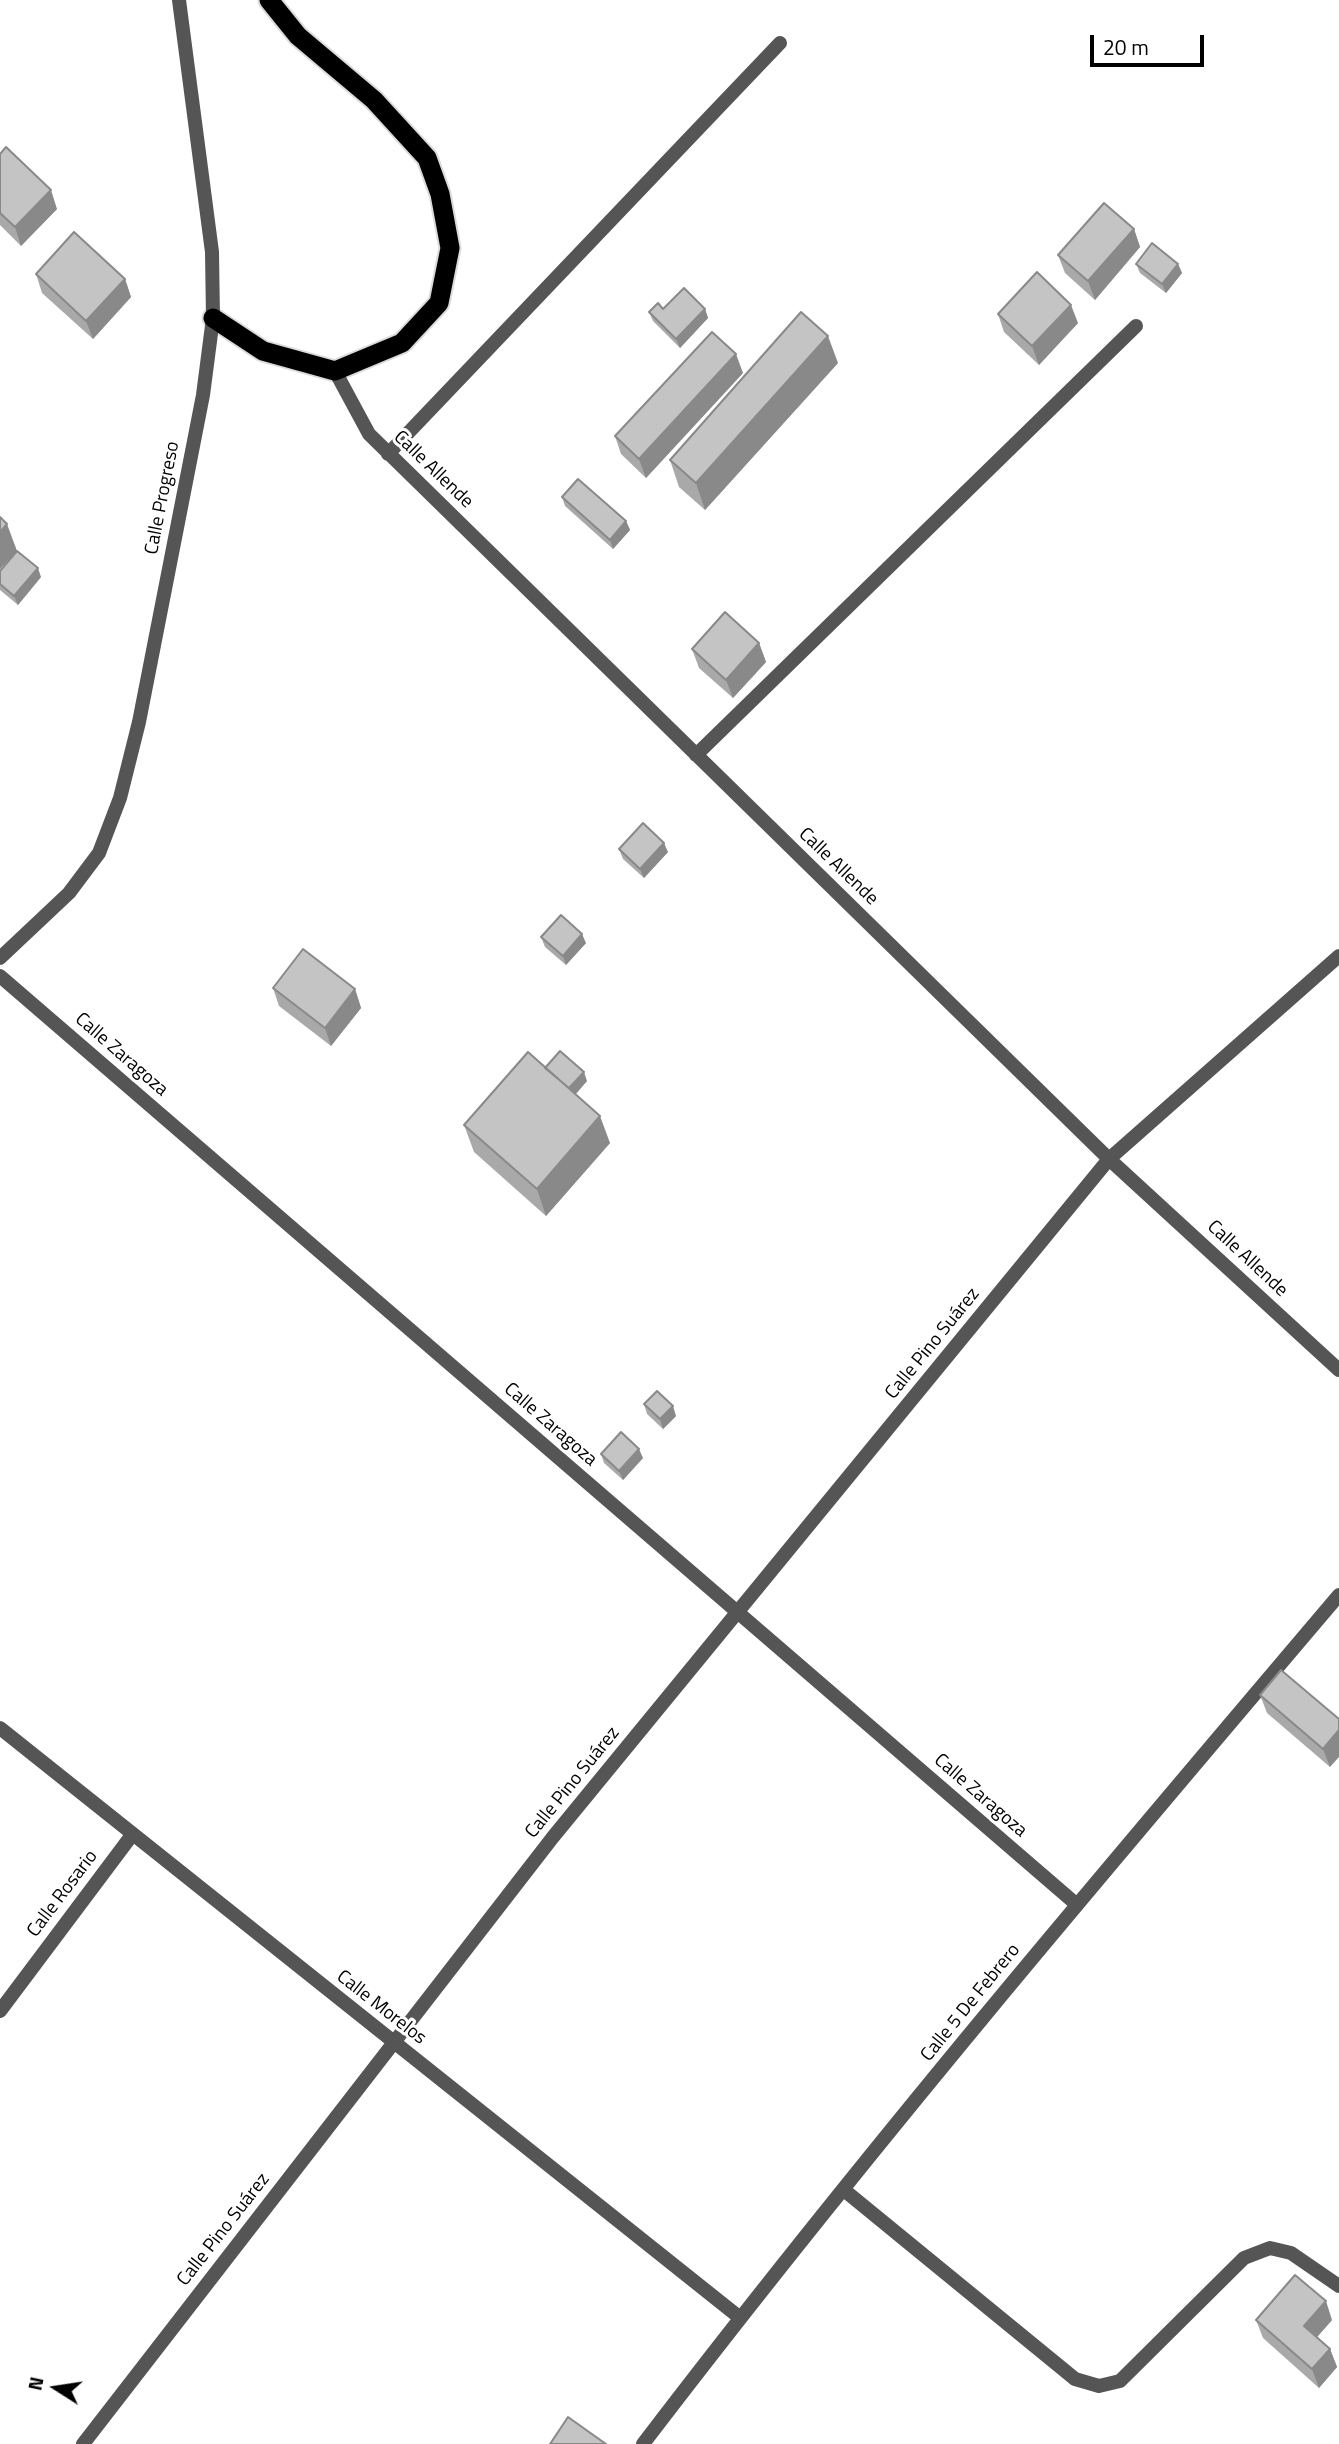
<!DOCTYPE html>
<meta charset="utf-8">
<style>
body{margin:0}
#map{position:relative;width:1339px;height:2444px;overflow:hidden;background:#fff;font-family:"Titillium Web",sans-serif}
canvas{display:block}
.north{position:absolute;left:21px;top:2353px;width:70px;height:70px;-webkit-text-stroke:5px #fff;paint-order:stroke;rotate:282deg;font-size:19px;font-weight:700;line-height:28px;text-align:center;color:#000}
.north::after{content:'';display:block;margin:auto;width:24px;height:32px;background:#000;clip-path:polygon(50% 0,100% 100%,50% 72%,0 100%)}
.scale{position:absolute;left:1090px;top:35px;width:114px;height:32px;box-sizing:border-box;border:4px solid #000;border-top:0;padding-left:9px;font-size:21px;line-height:24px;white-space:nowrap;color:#000;-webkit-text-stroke:5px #fff;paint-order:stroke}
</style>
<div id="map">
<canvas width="1339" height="2444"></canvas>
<div class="north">N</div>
<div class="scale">20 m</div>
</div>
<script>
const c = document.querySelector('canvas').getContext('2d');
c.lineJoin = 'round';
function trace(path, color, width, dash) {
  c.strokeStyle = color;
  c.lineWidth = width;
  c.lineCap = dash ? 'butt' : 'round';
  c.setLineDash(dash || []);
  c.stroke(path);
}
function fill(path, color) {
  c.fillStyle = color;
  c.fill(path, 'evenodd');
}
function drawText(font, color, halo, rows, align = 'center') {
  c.font = font + ' "Titillium Web",sans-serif';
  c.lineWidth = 6;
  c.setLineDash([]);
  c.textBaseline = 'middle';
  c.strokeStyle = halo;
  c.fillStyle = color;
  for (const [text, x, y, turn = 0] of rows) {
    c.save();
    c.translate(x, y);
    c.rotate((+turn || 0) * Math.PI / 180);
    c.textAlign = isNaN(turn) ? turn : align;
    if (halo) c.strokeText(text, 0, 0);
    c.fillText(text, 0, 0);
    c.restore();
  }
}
const trunk = new Path2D(`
 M213,318L263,351L335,371L402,343L439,303L450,248L440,194L427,158L374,100L298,36L269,0`);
trace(trunk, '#dbdbdb', 23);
trace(new Path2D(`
 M335,371L369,434L1109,1159L1339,1370
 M388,454L780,43
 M696,755L1136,326
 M0,976L1076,1904
 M0,1728L739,2317
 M0,2011L132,1835
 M844,2190L1075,2379L1099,2386L1120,2381L1244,2258L1270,2248L1291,2253L1339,2286
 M83,2444L553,1837L1109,1159L1339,956
 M643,2444C865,2153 1102,1874 1339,1595`), '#555', 14);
trace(new Path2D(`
 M0,958L69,893L99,853L120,798L139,722L203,395L213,318L212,252L179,0`), '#555', 14);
trace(trunk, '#000', 19);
fill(new Path2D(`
 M0,154L57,209L21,246L0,225Z
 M1134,229L1140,247L1095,300L1065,273L1058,255Z
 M1136,264H1178L1182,273L1166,293L1140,273Z
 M36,274L125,279L131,297L93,339L42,293Z
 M663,309H705L708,318L680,348L653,321L649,312Z
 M998,314L1078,323L1039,365L1004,332Z
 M838,363L705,510L679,487L670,460Z
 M743,373L646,478L621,454L615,436Z
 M562,497L626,521L630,530L613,549L565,506Z
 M0,517L17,551L41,577L18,605L0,590V571L14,554L0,569Z
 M759,643L766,662L733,698L699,668L692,649Z
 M619,849L668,852L644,878L623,859Z
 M541,937L586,943L566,965L545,947Z
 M273,988L355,989L361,1008L331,1046L279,1006Z
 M545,1068L587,1081L576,1094L610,1143L546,1216L474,1152L464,1125Z
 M644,1404L676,1416L663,1429L647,1414Z
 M601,1454L643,1458L623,1480L604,1463Z
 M1260,1695L1339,1719L1330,1767L1267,1713Z
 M1256,2320H1332L1317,2337L1330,2349L1337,2367L1319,2388L1263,2338Z`), '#a9a9a9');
fill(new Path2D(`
 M51,190L57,209L21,246L15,227Z
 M1134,229L1140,247L1095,300L1088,281Z
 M1178,264L1182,273L1166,293L1162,284Z
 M125,279L131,297L93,339L86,321Z
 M1071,305L1078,323L1039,365L1032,346Z
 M705,309L708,318L680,348L676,339Z
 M828,336L838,363L705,510L696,483Z
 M736,354L743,373L646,478L639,459Z
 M626,521L630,530L613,549L610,540Z
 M7,524L17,551L0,569V532Z
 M38,568L41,577L18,605L14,596Z
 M759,643L766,662L733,698L726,680Z
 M664,843L668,852L644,878L640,869Z
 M582,934L586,943L566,965L563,956Z
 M355,989L361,1008L331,1046L325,1028Z
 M584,1072L587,1081L571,1099L568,1090Z
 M600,1116L610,1143L546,1216L537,1189Z
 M673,1406L676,1416L663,1429L660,1419Z
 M639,1449L643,1458L623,1480L619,1471Z
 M1339,1730V1757L1330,1767L1323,1749Z
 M1326,2301L1332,2320L1311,2344L1304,2326Z
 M1330,2349L1337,2367L1319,2388L1312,2369Z`), '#898989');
const building = new Path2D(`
 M6,147L51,190L15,227L0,213V154Z
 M1104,203L1134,229L1088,281L1058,255Z
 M74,232L125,279L86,321L36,274Z
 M1152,243L1178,264L1162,284L1136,264Z
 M1037,272L1071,305L1032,346L998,314Z
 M684,288L705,309L676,339L649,312L658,303L663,309Z
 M801,312L828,336L696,483L670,460Z
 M712,332L736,354L639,459L615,436Z
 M578,479L626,521L610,540L562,497Z
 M0,517L7,524L0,532Z
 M17,551L38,568L14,596L0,584V571Z
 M725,612L759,643L726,680L692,649Z
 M643,823L664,843L640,869L619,849Z
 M561,915L582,934L563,956L541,937Z
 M303,949L355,989L325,1028L273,988Z
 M560,1051L584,1072L569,1088L545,1068Z
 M528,1052L600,1116L537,1189L464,1125Z
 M657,1391L673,1406L660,1419L644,1404Z
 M621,1432L639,1449L619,1471L601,1454Z
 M1281,1670L1339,1719V1730L1323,1749L1260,1695Z
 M1295,2275L1326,2301L1304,2326L1330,2349L1312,2369L1256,2320Z
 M568,2417L606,2444H550Z`);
fill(building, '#c4c4c4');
trace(building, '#898989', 2);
drawText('19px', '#000', '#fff', [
 ["Calle Allende",433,470,44],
 ["Calle Progreso",163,498,-79],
 ["Calle Allende",838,867,44],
 ["Calle Zaragoza",121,1055,41],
 ["Calle Allende",1247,1259,43],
 ["Calle Pino Suárez",933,1344,-51],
 ["Calle Zaragoza",550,1425,41],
 ["Calle Pino Suárez",573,1783,-51],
 ["Calle Zaragoza",980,1796,41],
 ["Calle Rosario",63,1894,-53],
 ["Calle 5 De Febrero",971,2003,-51],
 ["Calle Morelos",381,2008,38],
 ["Calle Pino Suárez",224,2230,-52]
]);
</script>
